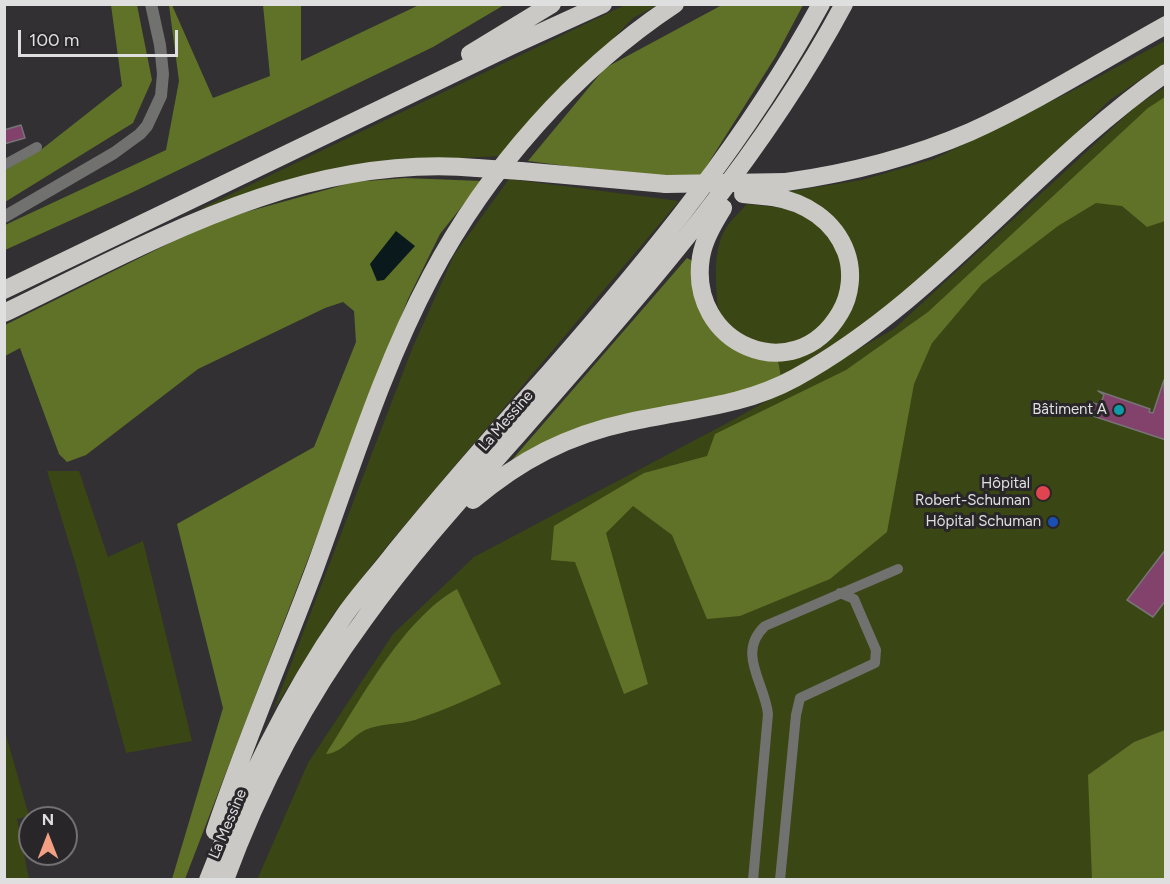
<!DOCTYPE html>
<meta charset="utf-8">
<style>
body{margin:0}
#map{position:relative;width:1170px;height:884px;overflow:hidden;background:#323032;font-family:Figtree,sans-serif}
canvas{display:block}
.frame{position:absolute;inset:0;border:6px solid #e0dfe0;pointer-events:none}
.north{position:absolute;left:18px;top:806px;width:60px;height:60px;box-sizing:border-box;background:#282628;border:2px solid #727072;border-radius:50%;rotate:0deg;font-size:16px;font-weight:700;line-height:24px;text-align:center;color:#e0dfe0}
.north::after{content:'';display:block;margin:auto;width:21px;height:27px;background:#f39f84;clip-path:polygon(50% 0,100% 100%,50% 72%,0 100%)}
.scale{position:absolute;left:18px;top:30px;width:160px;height:27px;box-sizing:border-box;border:3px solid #e0dfe0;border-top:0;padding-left:8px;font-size:18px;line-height:21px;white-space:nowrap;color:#e0dfe0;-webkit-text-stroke:4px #282628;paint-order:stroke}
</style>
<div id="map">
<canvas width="1170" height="884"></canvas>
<div class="frame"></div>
<div class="north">N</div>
<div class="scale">100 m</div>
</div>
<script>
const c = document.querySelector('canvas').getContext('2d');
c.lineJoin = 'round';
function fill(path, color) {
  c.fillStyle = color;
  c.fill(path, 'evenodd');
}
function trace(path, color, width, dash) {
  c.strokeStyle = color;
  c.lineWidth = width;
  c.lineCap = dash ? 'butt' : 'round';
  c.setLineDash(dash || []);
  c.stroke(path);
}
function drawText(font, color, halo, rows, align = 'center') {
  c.font = font + ' Figtree,sans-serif';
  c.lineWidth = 6;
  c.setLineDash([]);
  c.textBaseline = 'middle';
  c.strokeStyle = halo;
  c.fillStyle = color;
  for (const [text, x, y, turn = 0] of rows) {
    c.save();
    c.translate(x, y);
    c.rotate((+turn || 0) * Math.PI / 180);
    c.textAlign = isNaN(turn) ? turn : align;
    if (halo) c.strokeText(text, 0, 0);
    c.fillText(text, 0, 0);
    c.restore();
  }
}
fill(new Path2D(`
 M625,5H658L633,18L500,156L381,162L305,176L198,210Z
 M1165,41V63L1110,100L947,259L875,318L781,377L778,360C793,354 813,350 826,341C856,321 851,283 854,251L786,192L862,180L934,159L1074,90Z
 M1165,87V879L257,880L308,763L393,634L474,557L731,421L894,329L1135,107Z
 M509,179L679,201L392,540L334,613L273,711L412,349L454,255Z
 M747,204C761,206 778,206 792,211C883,245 838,360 762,345C755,343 748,337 742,334C728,326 718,317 717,300C716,277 713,249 726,228C731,220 740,212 747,204Z
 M47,471H79L108,557L143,541L192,741L126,753L77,569Z
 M4,728L29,816L17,819L29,879H5Z`), '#3a4614');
fill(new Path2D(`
 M111,5H137L152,80L133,123L5,202V170L42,149L122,86Z
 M169,5H172L213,98L270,76L263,5H301V61L419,5H504L433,47L131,193L5,250V225L166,150L179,81Z
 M722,5H803L776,56L699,178L642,176L528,161L605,68Z
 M1165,97V221L1147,227L1122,206L1096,203L1058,226L982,284L932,343L914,384L887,532L830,579L740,616L707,619L672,535L633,506L606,533L648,684L624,694L575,562L551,560L554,526L644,473L707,456L715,434L846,370L928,312L1148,108Z
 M405,178L482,181L440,234L408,299L185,879H172L223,708L177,524L314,447L356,342L354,311L343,302L325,308L198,369L86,455L67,462L59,454L20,348L5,356V325L214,221L354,182Z
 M687,258L696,263L700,308L778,360L781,377L722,400L511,461Z
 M457,589L501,684C473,697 445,710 415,720C398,725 381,723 365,730C351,737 342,753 326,754C359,702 403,619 457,589Z
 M1165,730V879H1092L1088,775L1134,742Z`), '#607227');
fill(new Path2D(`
 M396,231L415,246L384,280L377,281L370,264Z`), '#0a191b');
const building = new Path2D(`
 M21,125L25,138L4,144V130Z
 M1164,380L1166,440L1087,414L1090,402L1100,405L1104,395L1098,391L1150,409L1149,412L1153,413Z
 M1166,549V600L1153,617L1127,600Z`);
fill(building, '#82426b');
trace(building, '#777476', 1.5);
trace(new Path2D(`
 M4,165L37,147
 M753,880L768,714C765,683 736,653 765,626L898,569
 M780,880L796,715L800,698L875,663L876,650L854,599L840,593`), '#71716f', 10);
trace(new Path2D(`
 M4,217L114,153L140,134L147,126L161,96L163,74L160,45L151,4`), '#71716f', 12);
trace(new Path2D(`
 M470,54L552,4
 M521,171L666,184
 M786,182C850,173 910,158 970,132C1037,102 1101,61 1166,25
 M723,208C714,223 704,239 701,257C687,344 794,391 840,313C851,295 853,271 846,252C834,220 805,202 773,197
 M4,290L511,46L603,4
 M4,313C155,240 303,153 477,168
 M473,500C520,460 568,435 629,422C686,409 742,407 795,378C937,300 1034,165 1166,73
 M215,831C245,742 282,656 315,568C351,470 382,368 431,276C487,170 575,70 675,4
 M208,880C245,787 287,698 344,616C359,594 378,574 394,553C444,491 496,432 549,373C651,257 747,140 821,4
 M225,880C259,787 306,698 365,618C412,552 467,492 521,431C639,296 759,163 844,4`), '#cbc9c6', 18);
trace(new Path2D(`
 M477,168L521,171
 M666,184L786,182
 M743,194L773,197`), '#cbc9c6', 18);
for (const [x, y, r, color] of [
 [1119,410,6,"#0f9aa8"],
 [1043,493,8,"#e0444e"],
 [1053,522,6,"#1a4fb4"]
]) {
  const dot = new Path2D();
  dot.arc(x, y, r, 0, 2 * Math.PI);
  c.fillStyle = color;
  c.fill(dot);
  trace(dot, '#282628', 2);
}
drawText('15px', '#e0dfe0', '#282628', [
 ["Bâtiment A",1107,410],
 ["Hôpital",1030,484],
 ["Robert-Schuman",1030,501],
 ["Hôpital Schuman",1041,522]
], 'right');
drawText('15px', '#e0dfe0', '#282628', [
 ["La Messine",506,421,-49],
 ["La Messine",228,824,-67]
]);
</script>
